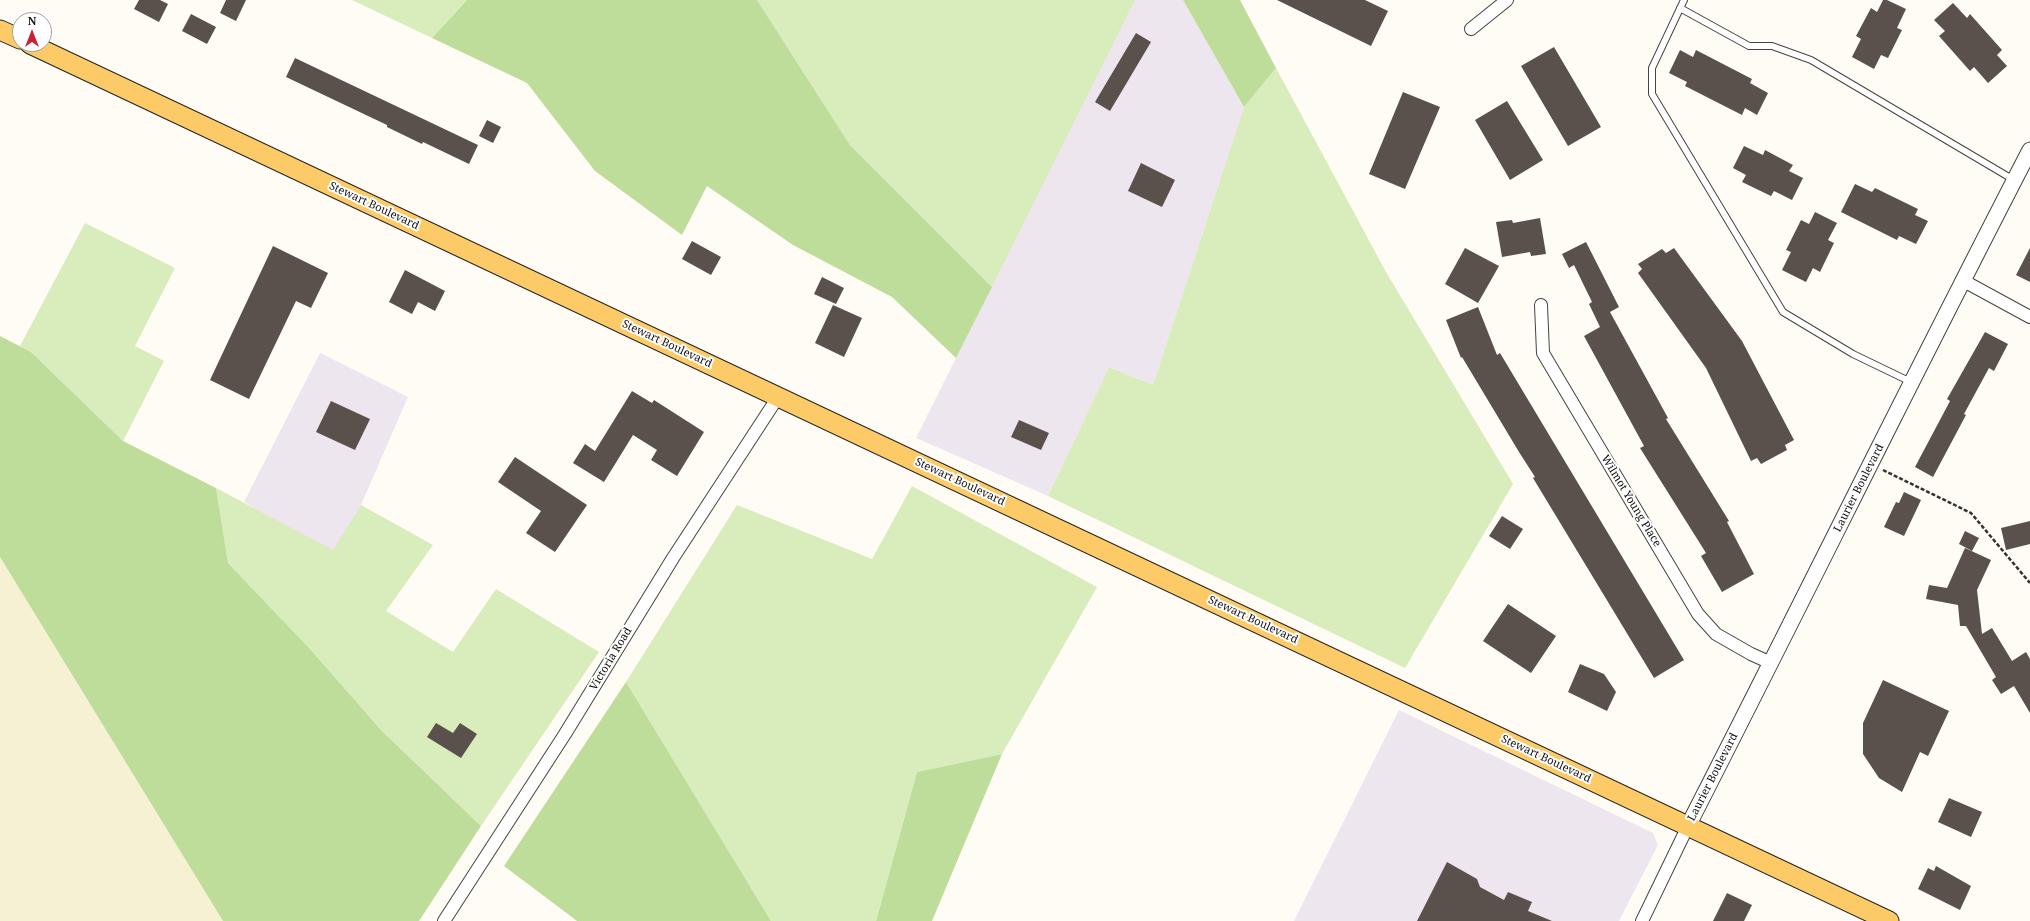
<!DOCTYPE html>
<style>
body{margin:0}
#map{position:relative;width:2030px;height:921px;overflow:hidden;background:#fffcf5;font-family:"Noto Serif",serif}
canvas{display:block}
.north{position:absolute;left:12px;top:12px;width:40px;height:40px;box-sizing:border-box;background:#fff;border:1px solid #a0a0a0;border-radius:50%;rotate:0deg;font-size:11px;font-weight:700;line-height:16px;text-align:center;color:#111}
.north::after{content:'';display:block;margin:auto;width:14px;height:18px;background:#c72338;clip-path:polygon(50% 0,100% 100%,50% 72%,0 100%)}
</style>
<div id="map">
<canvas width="2030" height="921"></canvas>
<div class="north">N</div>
</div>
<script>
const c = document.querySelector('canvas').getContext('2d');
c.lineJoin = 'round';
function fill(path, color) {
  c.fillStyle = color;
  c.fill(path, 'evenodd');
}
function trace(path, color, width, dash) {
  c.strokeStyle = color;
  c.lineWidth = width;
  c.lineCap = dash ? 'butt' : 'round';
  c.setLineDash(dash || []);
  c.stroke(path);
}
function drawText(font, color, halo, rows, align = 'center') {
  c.font = font + ' "Noto Serif",serif';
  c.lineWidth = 4;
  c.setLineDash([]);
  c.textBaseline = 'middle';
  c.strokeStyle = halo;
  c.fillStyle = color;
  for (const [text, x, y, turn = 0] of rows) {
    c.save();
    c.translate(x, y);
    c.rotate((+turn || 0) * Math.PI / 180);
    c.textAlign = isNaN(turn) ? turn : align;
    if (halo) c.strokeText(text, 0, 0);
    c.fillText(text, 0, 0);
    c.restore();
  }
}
fill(new Path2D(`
 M1135,0H1183L1244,107L1153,385L1109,367L1048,496L916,438Z
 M320,353L408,397L361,505L331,554L244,502Z
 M1399,710L1653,833L1658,845L1619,921H1294Z`), '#ede6ef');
fill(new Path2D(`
 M0,557L223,921H0Z`), '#f7f1d3');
fill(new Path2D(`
 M352,0H467L432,38Z
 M757,0H1135L992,287L850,145Z
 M1276,68L1386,272L1513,484L1405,668L1048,496L1109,367L1153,385L1244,107Z
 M85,223L175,268L135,346L164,361L123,441L31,352L20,346Z
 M912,486L1097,587L1002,754L917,772L876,921H771L626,682L737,505L872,559Z
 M216,488L333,550L361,505L433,545L386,611L453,652L496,589L599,652L481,826L381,730L310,649L228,563Z`), '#d9ecbc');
fill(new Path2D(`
 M467,0H757L850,145L992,287L956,358L892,297L793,245L707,186L682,235L595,171L527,83L432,38Z
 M1183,0H1240L1276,68L1244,107Z
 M0,336L31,352L123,441L216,488L228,563L310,649L381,730L481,826L419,921H223L0,557Z
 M626,682L771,921H577L504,866Z
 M1002,754L932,921H876L917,772Z`), '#bedd9a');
fill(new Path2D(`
 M139,0H160L168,4L159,22L134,9Z
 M226,0H246L236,21L220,13Z
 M1277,0H1365L1388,11L1371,46Z
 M1883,0H1887L1906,9L1897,28L1902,30L1888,58L1881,55L1874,69L1852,57L1861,39L1856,36L1871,8L1877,12Z
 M1953,3L1967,18L1970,14L2002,50L1997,55L2007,66L1988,83L1974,67L1970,71L1939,36L1945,31L1934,20Z
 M191,14L216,27L207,44L182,31Z
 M1136,33L1151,42L1110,111L1095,102Z
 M1554,47L1601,127L1568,146L1521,66Z
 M1680,50L1693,57L1696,50L1752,79L1750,83L1768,93L1757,115L1745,108L1742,115L1685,86L1687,82L1669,73Z
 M295,58L478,145L469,164L423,142L422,144L387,127V125L286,77Z
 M1403,92L1440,107L1405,189L1369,174Z
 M1507,101L1543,160L1510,180L1475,120Z
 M487,120L501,127L493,143L479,136Z
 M1744,146L1763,155L1765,150L1793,165L1789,171L1803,178L1792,200L1774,191L1771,196L1742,182L1746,175L1733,168Z
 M1141,163L1175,180L1162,207L1128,191Z
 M1855,184L1872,192L1875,188L1918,209L1915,215L1928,221L1916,244L1899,236L1897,240L1841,212Z
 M1815,212L1837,223L1828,240L1834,243L1820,272L1813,268L1806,282L1782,270L1791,252L1786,250L1801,220L1809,224Z
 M1540,218L1546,254L1531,256L1530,252L1502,257L1496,222L1512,220L1513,223Z
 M692,241L721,257L711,275L682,259Z
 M1586,242L1619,307L1610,312L1668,418L1666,419L1729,521L1727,522L1754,574L1722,592L1701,556L1706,553L1640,448L1644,446L1584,336L1600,327L1589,304L1592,302L1574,265L1569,268L1562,254Z
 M273,246L328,273L311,308L296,301L249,399L210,380Z
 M1465,248L1499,266L1478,303L1445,284Z
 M1674,248L1742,341L1794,440L1785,445L1787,450L1761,464L1757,458L1751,461L1706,368L1638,273L1642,269L1638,264L1662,249L1666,253Z
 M2030,248V282L2016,275Z
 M405,270L445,291L435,311L418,302L412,314L389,302Z
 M822,277L844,288L836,304L814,294Z
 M833,305L862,318L844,357L815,343Z
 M1478,307L1497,355L1500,353L1684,660L1654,678L1533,478L1535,477L1519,452L1462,357L1461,358L1446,320Z
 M1985,332L2008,344L1994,371L1989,368L1964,414L1966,415L1933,477L1915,467L1950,401L1947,399Z
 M632,391L652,403L654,400L704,432L677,476L651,460L657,450L633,435L604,482L573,463L585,444L595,451Z
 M331,401L370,419L355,450L316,432Z
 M1019,420L1049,433L1041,450L1011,437Z
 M515,457L587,505L555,552L526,533L541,511L498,482Z
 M1904,492L1921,500L1904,536L1884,527L1896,502L1899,503Z
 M1502,516L1523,529L1510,549L1489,536Z
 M2030,521V544L2006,550L2001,528Z
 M1965,531L1979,538L1972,551L1959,544Z
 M1965,548L1991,560L1977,590L1982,634L1992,628L2012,661L2026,652L2030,659V713L2014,686L2001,694L1992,680L1996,677L1966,626H1960L1958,605L1926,599L1929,585L1947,588Z
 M1508,604L1556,636L1531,673L1483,641Z
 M1580,664L1604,674L1616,692L1607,711L1568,692Z
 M1883,680L1949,711L1928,756L1920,752L1902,792L1879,778L1863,754V723Z
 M436,723L453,733L460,723L477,734L461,758L427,737Z
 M1949,798L1982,812L1971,837L1938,822Z
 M1447,862L1477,879L1480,887L1504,900L1508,892L1532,902L1528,911L1552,921H1417Z
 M1936,866L1971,886L1960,910L1918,889L1928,868L1934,871Z
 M1727,893L1752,905L1744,921H1713Z`), '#5a514d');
const service = new Path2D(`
 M1684,0L1652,68V94L1783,312L1853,354L1911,382
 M1680,8L1749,46H1772L1811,60L2014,180`);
const minor = new Path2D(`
 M1471,29L1507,0
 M1962,280L2030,317
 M1541,305L1543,353L1698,614L1716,634L1751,654L1771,663
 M444,921L565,734L673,558L778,397
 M1642,921L1688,826`);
const tertiary = new Path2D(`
 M1688,826C1803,601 1914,374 2030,150`);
const primary = new Path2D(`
 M0,30L20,39
 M30,44L1889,921`);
trace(service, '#444', 8);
trace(minor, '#444', 14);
trace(tertiary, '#444', 17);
trace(primary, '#222', 21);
trace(new Path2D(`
 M1883,470L1971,513L2030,583`), '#333', 2.5, [4, 2]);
trace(service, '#fff', 6);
trace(minor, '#fff', 12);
trace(tertiary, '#fff', 15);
trace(primary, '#fccb68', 19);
drawText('11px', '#111', '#fff', [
 ["Stewart Boulevard",374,206,25],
 ["Stewart Boulevard",667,344,25],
 ["Stewart Boulevard",960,482,25],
 ["Laurier Boulevard",1859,488,-63],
 ["Wilmot Young Place",1631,501,59],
 ["Stewart Boulevard",1253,620,25],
 ["Victoria Road",611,659,-59],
 ["Stewart Boulevard",1546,759,25],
 ["Laurier Boulevard",1713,777,-63]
]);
</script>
